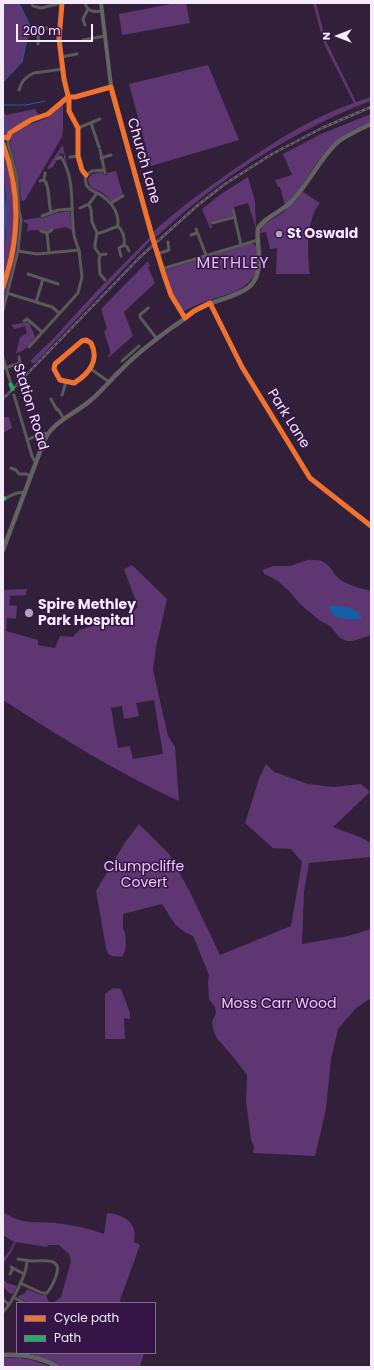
<!DOCTYPE html>
<style>
body{margin:0}
#map{position:relative;width:374px;height:1370px;overflow:hidden;background:#32203b;font-family:Poppins,sans-serif}
canvas{display:block}
.frame{position:absolute;inset:0;border:4px solid #f6eafd;pointer-events:none}
.legend{position:absolute;left:16px;top:1302px;width:140px;height:52px;box-sizing:border-box;background:#351546;border:1px solid #826a8f;margin:0;padding:5px 7px;list-style:none;font-size:12px;color:#f6eafd}
.legend li{display:flex;align-items:center;gap:8px;height:20px}
.legend b{width:20px;border:1px solid #826a8f}
.north{position:absolute;left:318px;top:16px;width:40px;height:40px;-webkit-text-stroke:3px #351546;paint-order:stroke;rotate:270deg;font-size:11px;font-weight:700;line-height:16px;text-align:center;color:#f6eafd}
.north::after{content:'';display:block;margin:auto;width:14px;height:18px;background:#f6eafd;clip-path:polygon(50% 0,100% 100%,50% 72%,0 100%)}
.scale{position:absolute;left:16px;top:24px;width:77px;height:18px;box-sizing:border-box;border:2px solid #f6eafd;border-top:0;padding-left:5px;font-size:12px;line-height:14px;white-space:nowrap;color:#f6eafd;-webkit-text-stroke:3px #351546;paint-order:stroke}
</style>
<div id="map">
<canvas width="374" height="1370"></canvas>
<div class="frame"></div>
<ul class="legend">
<li><b style="height:5px;background:#ef722f"></b>Cycle path</li>
<li><b style="height:5px;background:#26ab63"></b>Path</li>
</ul>
<div class="north">N</div>
<div class="scale">200 m</div>
</div>
<script>
const c = document.querySelector('canvas').getContext('2d');
c.lineJoin = 'round';
function fill(path, color) {
  c.fillStyle = color;
  c.fill(path, 'evenodd');
}
function trace(path, color, width, dash) {
  c.strokeStyle = color;
  c.lineWidth = width;
  c.lineCap = dash ? 'butt' : 'round';
  c.setLineDash(dash || []);
  c.stroke(path);
}
function drawText(font, color, halo, rows, align = 'center') {
  c.font = font + ' Poppins,sans-serif';
  c.lineWidth = 3;
  c.setLineDash([]);
  c.textBaseline = 'middle';
  c.strokeStyle = halo;
  c.fillStyle = color;
  for (const [text, x, y, turn = 0] of rows) {
    c.save();
    c.translate(x, y);
    c.rotate((+turn || 0) * Math.PI / 180);
    c.textAlign = isNaN(turn) ? turn : align;
    if (halo) c.strokeText(text, 0, 0);
    c.fillText(text, 0, 0);
    c.restore();
  }
}
fill(new Path2D(`
 M3,3H19L30,26L22,62L3,83Z
 M176,3H186L190,23L122,35L119,14Z
 M313,3H316L326,41L356,102L371,97V101C353,107 335,116 318,124C257,154 204,192 155,238L153,232C178,209 206,189 233,170C271,144 310,118 354,103L324,44Z
 M208,65L239,140L151,166L129,84Z
 M63,102V129L62,137L28,195L25,200L21,201L19,180L10,143L11,136C20,125 33,124 44,119C52,115 58,109 63,102Z
 M35,109L39,116C26,121 16,125 6,135L3,134V111L6,115Z
 M371,114V122C341,133 328,146 310,173C303,184 296,196 285,205L280,187H278L275,180L292,175L283,154L321,134Z
 M3,139L5,140L15,179L17,207L19,220L16,254L5,295L3,306V290L13,255L16,210L14,183L9,159Z
 M63,146L67,164L64,158V154L60,153L59,156L54,158L56,162L53,167L49,169L47,168L61,147Z
 M3,149C14,181 17,217 12,250C10,262 6,273 3,283V254L6,233V195L3,177Z
 M116,171L123,195L112,202L103,193L90,187L88,179L92,174L102,172L104,175H107V173Z
 M248,177L255,201L256,228L248,203L234,207V209L232,210V216L210,222V224L213,227L210,228L202,209L221,194Z
 M303,192L320,203C306,220 307,253 310,274H276L277,248L270,249L266,232L260,233L263,225L282,213L296,200Z
 M70,211L72,230L67,228L66,227L47,231L31,230L27,232L28,224L24,222V220L42,217L43,218L56,213Z
 M150,237L151,240L34,364L30,361L52,340L94,294Z
 M252,243L256,246C266,299 217,291 185,311L182,310L173,295L165,271L166,270Z
 M148,261L150,266L148,267L155,283L124,312L133,336L109,357L107,356L110,354V350L104,332L107,328L101,309Z
 M29,322L35,337C30,344 25,352 16,353L20,337L27,333L25,326L15,329L11,325Z
 M3,417H9L12,428L3,433Z
 M308,560C333,558 328,573 344,582C352,586 362,589 371,591V635L353,641H347L340,638L330,626L319,620L300,604L289,591L279,582L273,578L264,574L263,570L273,566H290Z
 M132,565L167,599L156,647L153,670L168,736L175,747L179,801C118,773 60,737 3,700V590L27,589L26,595L10,596L9,605L17,606L16,619L7,618L6,631L38,640V645L55,648L60,636L73,637L79,630L128,616L138,607L124,569ZM154,700L163,754L133,759L130,746L118,748L111,708L122,706L124,719L139,716L136,703Z
 M266,764L274,772L308,784L333,787L361,784L370,792L333,827L362,838L371,843V857L309,863L304,892L302,944L348,936L371,929V998L356,1008L338,1029L331,1059L326,1109L315,1156L253,1153L254,1146L251,1139L246,1101L247,1075L234,1058L216,1037L213,1028L212,1022L216,1013L215,1007L209,999L208,983L209,975L193,936C173,927 173,920 162,904L123,914V929L125,933L126,943L125,951L122,957L112,956L108,954L106,948L96,891L124,844L139,824L169,854L190,892L220,955L291,926L302,862L291,849L273,848L245,823L260,776Z
 M113,988L121,989L130,1013V1019L124,1018L125,1039H105V994Z
 M3,1212C23,1225 33,1221 55,1223C72,1225 88,1228 104,1234L107,1214L109,1213C118,1214 132,1219 134,1230C135,1234 134,1238 134,1242L140,1245L119,1303H53L61,1297L71,1261L69,1254L59,1245H48L47,1247L16,1242L11,1252L3,1264C3,1258 5,1256 9,1252C11,1249 12,1245 14,1242L3,1235Z
 M3,1279L7,1283L17,1286L13,1294L9,1293L3,1286Z
 M27,1289L41,1295H46L49,1303H28L17,1297L25,1293Z
 M27,1353H144L140,1367H61L42,1358Z
 M3,1358C20,1356 35,1360 51,1367H3Z`), '#5d3672');
fill(new Path2D(`
 M3,177C7,203 7,228 3,254Z
 M329,606C341,606 356,606 362,618C351,620 331,621 329,606Z`), '#1460a8');
trace(new Path2D(`
 M3,82L22,62L30,26L19,3
 M3,105H26L45,101
 M3,117L7,130`), '#1460a8', 1);
trace(new Path2D(`
 M31,3L33,6L41,8L62,3
 M85,3C87,12 94,12 102,11
 M85,25L83,19L88,9
 M83,40L105,36
 M38,44L39,27L59,30
 M61,57L77,54
 M19,90C22,81 25,77 34,73L63,69
 M91,123L99,147
 M78,128L100,119
 M100,150L105,173
 M70,157L78,156
 M101,158L111,155
 M86,175C83,189 92,190 101,195C108,200 115,207 117,215C118,219 119,223 117,227C109,228 105,233 97,233
 M86,175L92,171L104,170
 M44,180L45,173
 M40,181L44,180C50,185 48,203 51,212
 M111,203L123,196
 M89,204L91,210L92,222L97,233L95,244V248L100,255L99,261L100,274L105,280
 M80,208L89,204L97,193
 M233,210L241,245
 M42,216L58,210L72,209
 M212,223L235,217
 M118,226C123,231 125,238 124,245L119,248L121,256
 M196,229L206,255
 M41,231L47,233L52,230
 M47,233L49,253
 M191,235L197,233
 M124,245L127,247L129,251
 M18,251L37,254L79,250C77,245 75,240 74,235C70,210 76,179 61,157L56,159
 M157,254L169,250L168,242
 M100,255L106,254
 M162,269L258,240
 M28,274L58,284
 M7,293L52,307L59,313
 M36,302L43,279
 M210,303L242,367L310,478L371,526
 M148,308L140,315V317L157,339
 M3,310L18,251L21,220L19,210L17,178L8,143V137L11,132L24,124L48,114L68,97L70,114L78,128V156L82,170L86,175
 M24,321L27,319L42,332
 M86,340L91,343C100,360 89,374 74,383L60,380L54,369L55,364L82,341Z
 M29,347L78,293L82,277L79,250
 M19,357L20,363
 M3,358L13,390
 M122,361L139,346
 M5,368L20,363L23,366
 M91,369L109,382
 M14,395L32,456L34,460L37,461
 M62,395L66,382
 M51,399L57,410L58,409L64,419
 M27,440L42,433L47,434
 M11,468L16,470L19,474H26L31,476
 M6,498C12,495 18,491 25,493
 M18,1259C23,1260 29,1261 34,1261C44,1261 63,1257 56,1276C54,1282 51,1288 47,1293H42L20,1283
 M11,1267L24,1274
 M10,1274L13,1268
 M13,1297L24,1303
 M3,1299L9,1305
 M3,1312C12,1303 27,1274 27,1261`), '#585a56', 3);
trace(new Path2D(`
 M62,3L59,39L64,79L68,97H75L111,87
 M101,3L112,94L154,241
 M155,245L171,295L185,318`), '#626660', 4);
trace(new Path2D(`
 M3,550L44,441C53,421 75,414 91,400C102,391 110,380 121,370C137,353 156,339 174,326C182,321 189,315 196,310C211,301 237,297 249,287C261,277 260,258 258,244C258,240 257,234 258,229C261,220 283,210 290,203C309,185 319,158 339,141C349,134 360,129 371,124
 M3,1355C22,1354 41,1357 57,1367`), '#626261', 4.5);
const rail = new Path2D(`
 M3,399L140,257L198,205L225,184L272,154L322,128L371,107`);
trace(rail, '#69646b', 2.5);
trace(rail, '#351546', 1, [3]);
trace(new Path2D(`
 M10,383L13,390
 M3,499L6,498`), '#26ab63', 4, [8, 4]);
trace(new Path2D(`
 M62,3L59,39L64,79L69,100V111L78,128V156L82,170L86,175
 M3,137L8,138L10,133L16,129L31,120L48,114L68,97H75L111,87L152,236L164,275L171,295L185,318L194,311L210,303L242,367L310,478L371,526
 M3,144C16,179 19,218 12,254C10,265 6,277 3,287
 M86,340L91,343C100,360 89,374 74,383L60,380L54,369L55,364L82,341Z`), '#ef722f', 5);
for (const [x, y, r, color] of [
 [279,234,4,"#b1a3b9"],
 [29,613,5,"#b1a3b9"]
]) {
  const dot = new Path2D();
  dot.arc(x, y, r, 0, 2 * Math.PI);
  c.fillStyle = color;
  c.fill(dot);
  trace(dot, '#351546', 1.5);
}
drawText('14px', '#f6eafd', '#351546', [
 ["Church Lane",143,161,74],
 ["Station Road",30,407,73],
 ["Park Lane",288,419,58]
]);
drawText('bold 14px', '#f6eafd', '#351546', [
 ["St Oswald",287,234],
 ["Spire Methley",38,605],
 ["Park Hospital",38,621]
], 'left');
drawText('14px', '#e9ccfb', '#351546', [
 ["Clumpcliffe",144,867],
 ["Covert",144,883],
 ["Moss Carr Wood",279,1004]
]);
c.letterSpacing = '1px';
drawText('16px', '#e2bcf9', '#351546', [
 ["METHLEY",233,264]
]);
c.letterSpacing = '0px';
</script>
